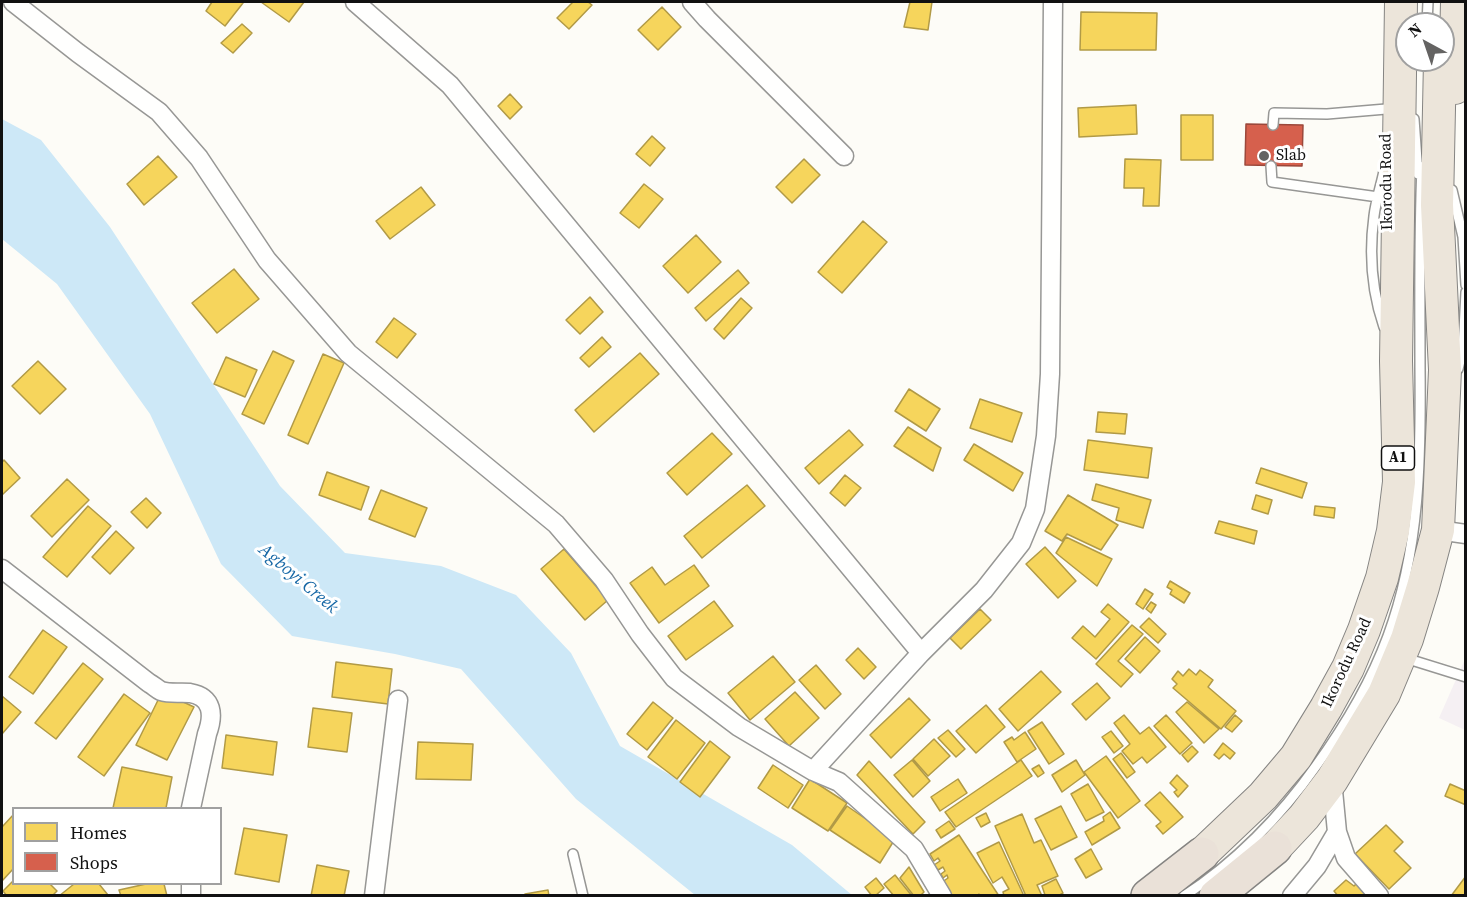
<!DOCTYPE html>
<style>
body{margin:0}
#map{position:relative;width:1467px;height:897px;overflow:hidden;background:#fdfcf7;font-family:"Source Serif 4",serif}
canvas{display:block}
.frame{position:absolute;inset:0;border:3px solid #111;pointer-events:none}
.legend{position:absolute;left:12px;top:807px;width:210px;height:78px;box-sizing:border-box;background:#fff;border:2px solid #a0a0a0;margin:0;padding:8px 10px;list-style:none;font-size:18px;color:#111}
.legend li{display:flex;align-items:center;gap:12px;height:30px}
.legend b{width:30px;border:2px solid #a0a0a0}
.north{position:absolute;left:1395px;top:12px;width:60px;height:60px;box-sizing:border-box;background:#fff;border:2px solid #a0a0a0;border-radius:50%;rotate:320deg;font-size:16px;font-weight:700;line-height:24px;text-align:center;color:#111}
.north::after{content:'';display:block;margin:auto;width:21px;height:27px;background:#646362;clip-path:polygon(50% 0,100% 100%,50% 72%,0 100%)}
</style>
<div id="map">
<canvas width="1467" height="897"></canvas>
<div class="frame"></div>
<ul class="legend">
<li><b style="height:16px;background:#f6d55c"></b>Homes</li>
<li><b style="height:16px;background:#d6604d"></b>Shops</li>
</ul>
<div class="north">N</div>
</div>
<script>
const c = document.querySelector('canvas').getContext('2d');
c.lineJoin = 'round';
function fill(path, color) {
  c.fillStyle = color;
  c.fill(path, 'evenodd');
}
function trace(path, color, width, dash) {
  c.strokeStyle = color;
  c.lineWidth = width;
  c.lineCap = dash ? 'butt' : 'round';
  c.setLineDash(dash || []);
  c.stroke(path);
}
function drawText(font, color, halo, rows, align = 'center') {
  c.font = font + ' "Source Serif 4",serif';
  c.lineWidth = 6;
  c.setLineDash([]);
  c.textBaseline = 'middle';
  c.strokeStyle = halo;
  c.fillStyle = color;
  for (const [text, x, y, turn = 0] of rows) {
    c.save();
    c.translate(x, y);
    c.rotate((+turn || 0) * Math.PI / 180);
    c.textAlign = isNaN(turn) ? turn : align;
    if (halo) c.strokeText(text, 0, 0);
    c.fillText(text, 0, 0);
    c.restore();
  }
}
fill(new Path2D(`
 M1465,659V730L1439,718Z`), '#f5f0f3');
fill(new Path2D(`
 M2,119L41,140L110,227L280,486L345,553L441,566L516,595L571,653L620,746L792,845L852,895H695L576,799L461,669L395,654L292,636L221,564L150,414L57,284L2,239Z`), '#cde8f7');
const homes = new Path2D(`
 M212,2H242L243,3L225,26L206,11Z
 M261,2H304L289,22Z
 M573,2H588L592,5L569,29L557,18Z
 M910,2H932L928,30L904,27Z
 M662,7L681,27L658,50L638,30Z
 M1081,12L1157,13L1156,50H1080Z
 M242,24L252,33L233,53L221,43Z
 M510,94L522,107L510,119L498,106Z
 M1136,105L1137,134L1079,137L1078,108Z
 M1181,115H1213V160H1181Z
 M652,136L665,148L650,166L636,154Z
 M158,156L177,177L144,205L127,184Z
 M804,159L820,175L792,203L776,187Z
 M1125,159L1161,160L1159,206H1143L1144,188H1124Z
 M644,184L663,199L639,228L620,213Z
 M421,187L435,205L390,239L376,221Z
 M863,221L887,242L842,293L818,272Z
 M696,235L721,262L688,293L663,266Z
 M234,269L259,299L217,333L192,303Z
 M738,270L749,283L706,321L695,308Z
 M590,297L603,312L580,334L566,320Z
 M741,298L752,308L724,339L714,329Z
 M394,318L416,334L397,358L376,342Z
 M602,337L611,347L589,367L580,358Z
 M273,351L294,361L264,424L242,414Z
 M640,353L659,374L594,432L575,410Z
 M323,354L344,363L308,444L288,435Z
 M226,357L257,370L245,397L214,384Z
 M38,361L66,389L40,414L12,386Z
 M909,389L940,409L926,431L895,411Z
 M980,399L1022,413L1012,442L970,428Z
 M1098,412L1127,414L1125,434L1096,432Z
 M908,427L941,448L933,471L894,446Z
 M849,430L863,445L819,484L805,468Z
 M712,433L732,454L687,495L667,473Z
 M1088,440L1152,448L1148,478L1084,470Z
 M974,444L1023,473L1013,491L964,460Z
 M4,460L20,478L2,495V462Z
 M1261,468L1307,483L1302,498L1256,483Z
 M327,472L369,487L361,510L319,495Z
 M845,475L861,488L845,506L830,493Z
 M67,479L89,500L52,537L31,516Z
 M1096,484L1151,500L1143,528L1116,520L1119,508L1092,500Z
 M747,485L765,506L702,558L684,536Z
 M381,490L427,508L415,537L369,519Z
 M1068,495L1118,525L1101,550L1067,534L1062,541L1045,531Z
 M1256,495L1272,500L1268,514L1252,509Z
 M146,498L161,513L147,528L131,512Z
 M88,506L111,526L67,577L43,557Z
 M1315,506L1335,508L1334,518L1314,515Z
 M1219,521L1257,531L1254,544L1215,533Z
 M116,531L134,548L110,574L92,557Z
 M1066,537L1112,559L1097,586L1056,553Z
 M1045,547L1076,581L1058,598L1026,564Z
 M564,549L608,600L585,620L541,569Z
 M694,565L709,586L659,623L630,583L652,567L665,585Z
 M1170,581L1190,593L1184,603L1170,594L1172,590L1167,587Z
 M1145,589L1153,594L1143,609L1136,604Z
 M714,601L733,626L686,660L668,636Z
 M1151,602L1156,605L1151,613L1146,609Z
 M1108,604L1129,622L1096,659L1072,638L1083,626L1095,637L1110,619L1101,612Z
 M980,609L991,620L961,649L950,638Z
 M1149,618L1166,634L1158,643L1140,627Z
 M1132,625L1143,634L1118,661L1133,674L1121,687L1096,664Z
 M43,630L67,647L33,694L9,677Z
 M1145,637L1160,651L1140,673L1125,659Z
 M858,648L876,667L864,679L846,660Z
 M773,656L795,682L750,720L728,693Z
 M336,662L392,669L388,704L332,697Z
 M83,663L103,679L56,739L35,723Z
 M816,665L841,694L825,709L799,680Z
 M1189,669L1196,675L1200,670L1213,680L1208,687L1236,711L1221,729L1173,688L1177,684L1172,679L1178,671L1183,676Z
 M1041,671L1061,692L1018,731L999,709Z
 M1097,683L1110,698L1086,720L1072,704Z
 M162,692L194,707L167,760L136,745Z
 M795,692L819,718L789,746L765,719Z
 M124,694L150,713L104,776L78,757Z
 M2,696L21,712L2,734Z
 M909,698L930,720L891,758L870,735Z
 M653,702L673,718L647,750L627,734Z
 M1187,702L1219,729L1204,743L1176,712Z
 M986,705L1005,727L976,753L956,731Z
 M313,708L352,713L347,752L308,747Z
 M1124,715L1140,734L1149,727L1166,747L1147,763L1142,757L1133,764L1122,751L1130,744L1114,723Z
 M1166,715L1192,743L1180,754L1154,726Z
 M1235,715L1242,721L1232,732L1225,727Z
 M676,720L705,743L677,779L648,757Z
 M1042,722L1064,754L1049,764L1028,731Z
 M948,730L965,749L956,757L938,738Z
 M1111,731L1123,746L1114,753L1102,737Z
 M1025,732L1036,749L1017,762L1004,742L1012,737L1014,740Z
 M226,735L277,742L273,775L222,768Z
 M934,739L950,756L928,776L913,759Z
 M710,741L730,757L700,797L680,782Z
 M418,742L473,744L471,780L416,779Z
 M1223,743L1235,753L1230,759L1224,754L1219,759L1214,755Z
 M1192,746L1198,752L1188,762L1182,755Z
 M1121,753L1135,772L1127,778L1113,759Z
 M1106,756L1140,801L1118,818L1084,772Z
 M912,760L930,781L913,797L894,775Z
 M1021,760L1032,776L956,827L945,812Z
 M1076,760L1085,775L1062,792L1052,775Z
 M869,761L925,822L913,834L857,775Z
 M773,765L803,785L788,808L758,788Z
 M1039,765L1044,773L1038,777L1032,769Z
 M122,767L172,777L166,808H113Z
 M1177,775L1188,786L1178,797L1174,792L1177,790L1170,783Z
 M810,779L847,803L828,831L792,808Z
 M958,779L967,793L940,811L931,797Z
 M1088,784L1104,812L1086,821L1071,794Z
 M1450,784L1466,791V805L1445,796Z
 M1160,792L1183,817L1163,834L1156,826L1161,822L1145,805Z
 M847,806L895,839L880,863L830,830Z
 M1061,806L1077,837L1051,850L1035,819Z
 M1110,812L1120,828L1092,845L1085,832L1104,821L1103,817Z
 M986,813L990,822L981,827L976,818Z
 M14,814V868L2,881V827Z
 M1022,814L1034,843L1041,840L1058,876L1037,885L1042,896H1026L995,826Z
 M949,821L955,829L941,838L936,830Z
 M1386,825L1403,842L1394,851L1411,868L1389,889L1355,854Z
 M244,828L287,835L279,882L235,874Z
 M959,835L999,896H980L979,894L976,896H952L947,887L938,885L948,878L947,875L943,878L941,874L945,871L943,867L938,870L934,865L940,861L938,858L934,861L930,854Z
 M999,842L1024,896H1004L1003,892L1009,889L1002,877L993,883L977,853Z
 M1091,849L1102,869L1086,878L1075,859Z
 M317,865L349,871L344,896H311Z
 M909,867L924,892L920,896H914L900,878Z
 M895,875L912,896H894L884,884Z
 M1466,876V896H1451Z
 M876,878L884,888L875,896H872L865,887Z
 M1056,879L1063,893L1058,896L1045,895L1042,886Z
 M1361,879L1376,896H1338L1334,891L1346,880L1354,886Z
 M14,880V884H50L57,891L52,896H7L3,891Z
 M74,884H99L108,895L59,896Z
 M146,884H164L167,896H121L119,890Z
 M548,890L549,896H526L525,894Z`);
fill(homes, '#f6d55c');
trace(homes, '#b19a46', 1.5);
const shops = new Path2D(`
 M1246,124L1303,125L1302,166L1245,165Z`);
fill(shops, '#d6604d');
trace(shops, '#9b483b', 1.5);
const service = new Path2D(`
 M1427,24L1428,2
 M1414,119L1418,174
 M1273,125L1274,113L1327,114L1386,109
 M1271,166L1272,182L1378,197
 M1452,190L1463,237L1466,285
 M1384,327C1372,292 1369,253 1374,216C1376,199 1382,183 1385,166
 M1458,369L1463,349L1466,292
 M1405,658L1466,677
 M573,854L583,896
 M1184,896C1235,863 1281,816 1316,766C1345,726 1371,682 1388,636C1420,550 1421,457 1420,367C1420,300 1419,234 1422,167`);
const minor = new Path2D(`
 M13,2L78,53L159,112L199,158L267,260L348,353L556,524L604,580L640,634L674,678L739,727L813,771L839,782L914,849L942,896
 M355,2L450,85L921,653
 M692,2L707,19L844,156
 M1438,530L1466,534
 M2,569L149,683C153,685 157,689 161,691C170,694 181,692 190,693C213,697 214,715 207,734L191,808
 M813,771L921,653L984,590L1021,543L1035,509L1046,436L1050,374L1053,2
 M1332,780L1337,832L1346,858L1379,896
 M191,884V896
 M374,896L398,700
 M1292,896L1317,866L1337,832`);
const trunk = new Path2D(`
 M1455,88L1457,2
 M1275,848L1304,817L1332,780L1384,694L1407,639L1423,587L1438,530L1445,370L1437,205L1440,60
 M1202,854L1263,796L1296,757L1326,708L1348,668L1364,630L1382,578L1393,531L1399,482L1396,361L1401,2`);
const motorway = new Path2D(`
 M1148,896L1202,854
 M1216,896L1275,848`);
trace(service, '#979795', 12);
trace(minor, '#979795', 21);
trace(trunk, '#858482', 34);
trace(motorway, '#858482', 36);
trace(service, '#fffffe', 9);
trace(minor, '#fffffe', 18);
trace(trunk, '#ece5da', 32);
trace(motorway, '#eae1d8', 33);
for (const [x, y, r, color] of [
 [1264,156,6,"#646362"]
]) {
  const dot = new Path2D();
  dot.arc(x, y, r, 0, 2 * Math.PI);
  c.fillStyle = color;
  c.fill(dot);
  trace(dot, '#fff', 2);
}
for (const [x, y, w] of [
 [1398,458,33]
]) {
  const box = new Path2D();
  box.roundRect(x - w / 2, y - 12, w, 24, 4.5);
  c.fillStyle = '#fff';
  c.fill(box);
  trace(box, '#111', 1.5);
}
drawText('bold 15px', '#111', null, [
 ["A1",1398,458]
]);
drawText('16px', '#111', '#fff', [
 ["Slab",1276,156]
], 'left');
drawText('16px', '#111', '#fff', [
 ["Ikorodu Road",1387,182,-91],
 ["Ikorodu Road",1347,663,-65]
]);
drawText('italic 18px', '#1768a6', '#fff', [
 ["Agboyi Creek",298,579,40]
]);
</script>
